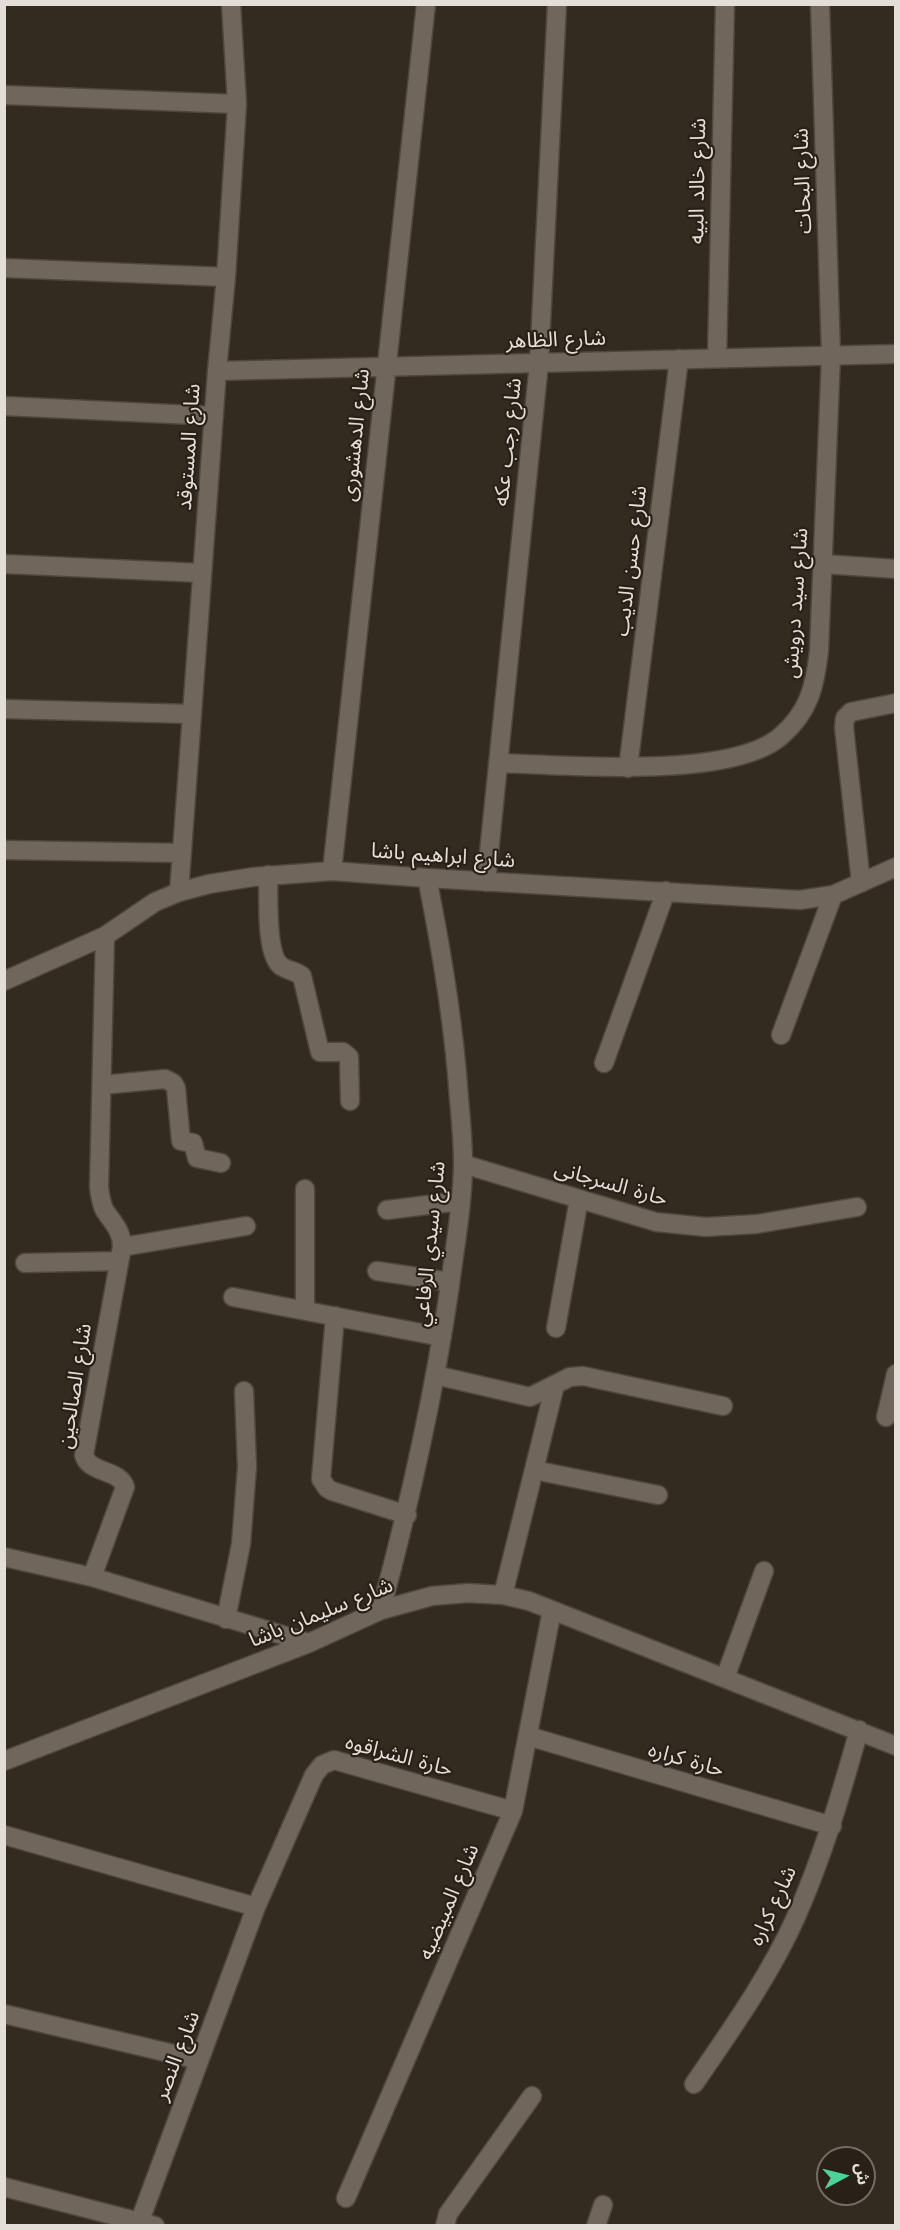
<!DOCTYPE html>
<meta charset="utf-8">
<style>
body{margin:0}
#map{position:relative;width:900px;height:2230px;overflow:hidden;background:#332a20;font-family:"Work Sans","Noto Sans Arabic",sans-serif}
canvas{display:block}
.frame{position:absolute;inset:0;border:6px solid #e4ded8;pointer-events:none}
.north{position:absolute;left:816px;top:2146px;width:60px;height:60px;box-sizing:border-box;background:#292017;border:2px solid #746c64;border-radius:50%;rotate:83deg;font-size:16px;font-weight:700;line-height:24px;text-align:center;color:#e4ded8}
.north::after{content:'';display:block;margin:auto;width:21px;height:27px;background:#4cd39a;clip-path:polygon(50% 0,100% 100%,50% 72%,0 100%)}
</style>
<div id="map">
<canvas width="900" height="2230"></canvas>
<div class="frame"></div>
<div class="north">ش</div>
</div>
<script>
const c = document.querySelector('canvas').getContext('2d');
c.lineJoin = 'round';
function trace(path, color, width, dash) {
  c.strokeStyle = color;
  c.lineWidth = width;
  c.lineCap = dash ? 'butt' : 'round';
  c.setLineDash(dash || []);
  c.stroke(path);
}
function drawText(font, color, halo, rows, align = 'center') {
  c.font = font + ' "Work Sans","Noto Sans Arabic",sans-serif';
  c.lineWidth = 4.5;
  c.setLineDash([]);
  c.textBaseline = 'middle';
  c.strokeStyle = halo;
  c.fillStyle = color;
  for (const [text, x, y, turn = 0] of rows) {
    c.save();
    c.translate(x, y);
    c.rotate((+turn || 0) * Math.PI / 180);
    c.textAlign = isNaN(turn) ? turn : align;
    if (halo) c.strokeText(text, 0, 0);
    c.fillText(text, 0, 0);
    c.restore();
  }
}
const minor = new Path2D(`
 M4,95L237,104
 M4,268L226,277
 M717,358L725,4
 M217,371L896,354
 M4,406L214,416
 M4,564L202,573
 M823,564L896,569
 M4,709L192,714
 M498,763C564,765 731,780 781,736C809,712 815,686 819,651L831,355L820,4
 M628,768L679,359
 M4,850L182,853
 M332,871L426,4
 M268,875C269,896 265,954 281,966C288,971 296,971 302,976L320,1052H343L349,1057L350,1101
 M486,882L539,363L557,4
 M861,883L844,727L845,718L851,712L896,703
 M179,892L217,371L226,277L237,104L231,4
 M4,981L105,936L155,902L179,892L209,884L253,877L332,871L427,878L800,900L833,895L896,867
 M781,1035L833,895
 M604,1063L666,891
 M102,1085L165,1079L173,1083L176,1088L181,1141L193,1143L197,1158L221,1163
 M463,1164L656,1222L706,1227L757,1224L857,1207
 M387,1210L460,1201
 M122,1247L246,1226
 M25,1263L119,1261
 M377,1271L450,1282
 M233,1297L442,1337
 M305,1310V1189
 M335,1316L321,1479L327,1488L332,1491L407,1515
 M556,1328L579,1199
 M435,1375L530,1397L570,1377L583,1376L723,1406
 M886,1417L896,1374
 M534,1470L658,1495
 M4,1557L92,1577L309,1643
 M92,1577L125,1487C120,1469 89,1474 84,1455L122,1247C122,1231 114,1224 105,1211C101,1204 100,1195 99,1187L105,936
 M503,1595L555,1385
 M381,1610C410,1502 434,1395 450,1285C455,1245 463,1203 463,1163C463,1141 461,1120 459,1099C454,1024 442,952 427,878
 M226,1619L241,1544L247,1467L244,1391
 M725,1678L764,1571
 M528,1736L832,1826
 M4,1761L309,1643L381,1610L432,1596L468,1593L503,1595L529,1601L896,1746
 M4,1835L256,1907
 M4,2014L199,2060
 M694,2084C731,2030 769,1977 796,1917C823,1856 841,1794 859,1730
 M4,2187L155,2226
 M346,2198L513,1811L552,1610
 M138,2226L256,1907L314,1775L322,1765L334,1760L513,1811
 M445,2226L448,2214L532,2096
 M596,2226L603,2205`);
trace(minor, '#4f473f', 21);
trace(minor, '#71665b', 18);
drawText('21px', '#e4ded8', '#292017', [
 ["شارع خالد البيه",698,181,-89],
 ["شارع البحات",803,181,-92],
 ["شارع الظاهر",556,340,-2],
 ["شارع الدهشورى",356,435,-84],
 ["شارع رجب عكه",508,442,-84],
 ["شارع المستوقد",189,447,-86],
 ["شارع حسن الديب",631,561,-83],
 ["شارع سيد درويش",796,603,-86],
 ["شارع ابراهيم باشا",443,856,4],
 ["حارة السرجانى",611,1184,16],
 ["شارع سيدي الرفاعي",430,1244,-84],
 ["شارع الصالحين",75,1386,-81],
 ["شارع سليمان باشا",321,1613,-22],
 ["حارة الشراقوه",399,1756,15],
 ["حارة كراره",686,1760,16],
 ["شارع المبيضيه",449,1902,-67],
 ["شارع كراره",773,1906,-65],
 ["شارع النصر",177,2056,-69]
]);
</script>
